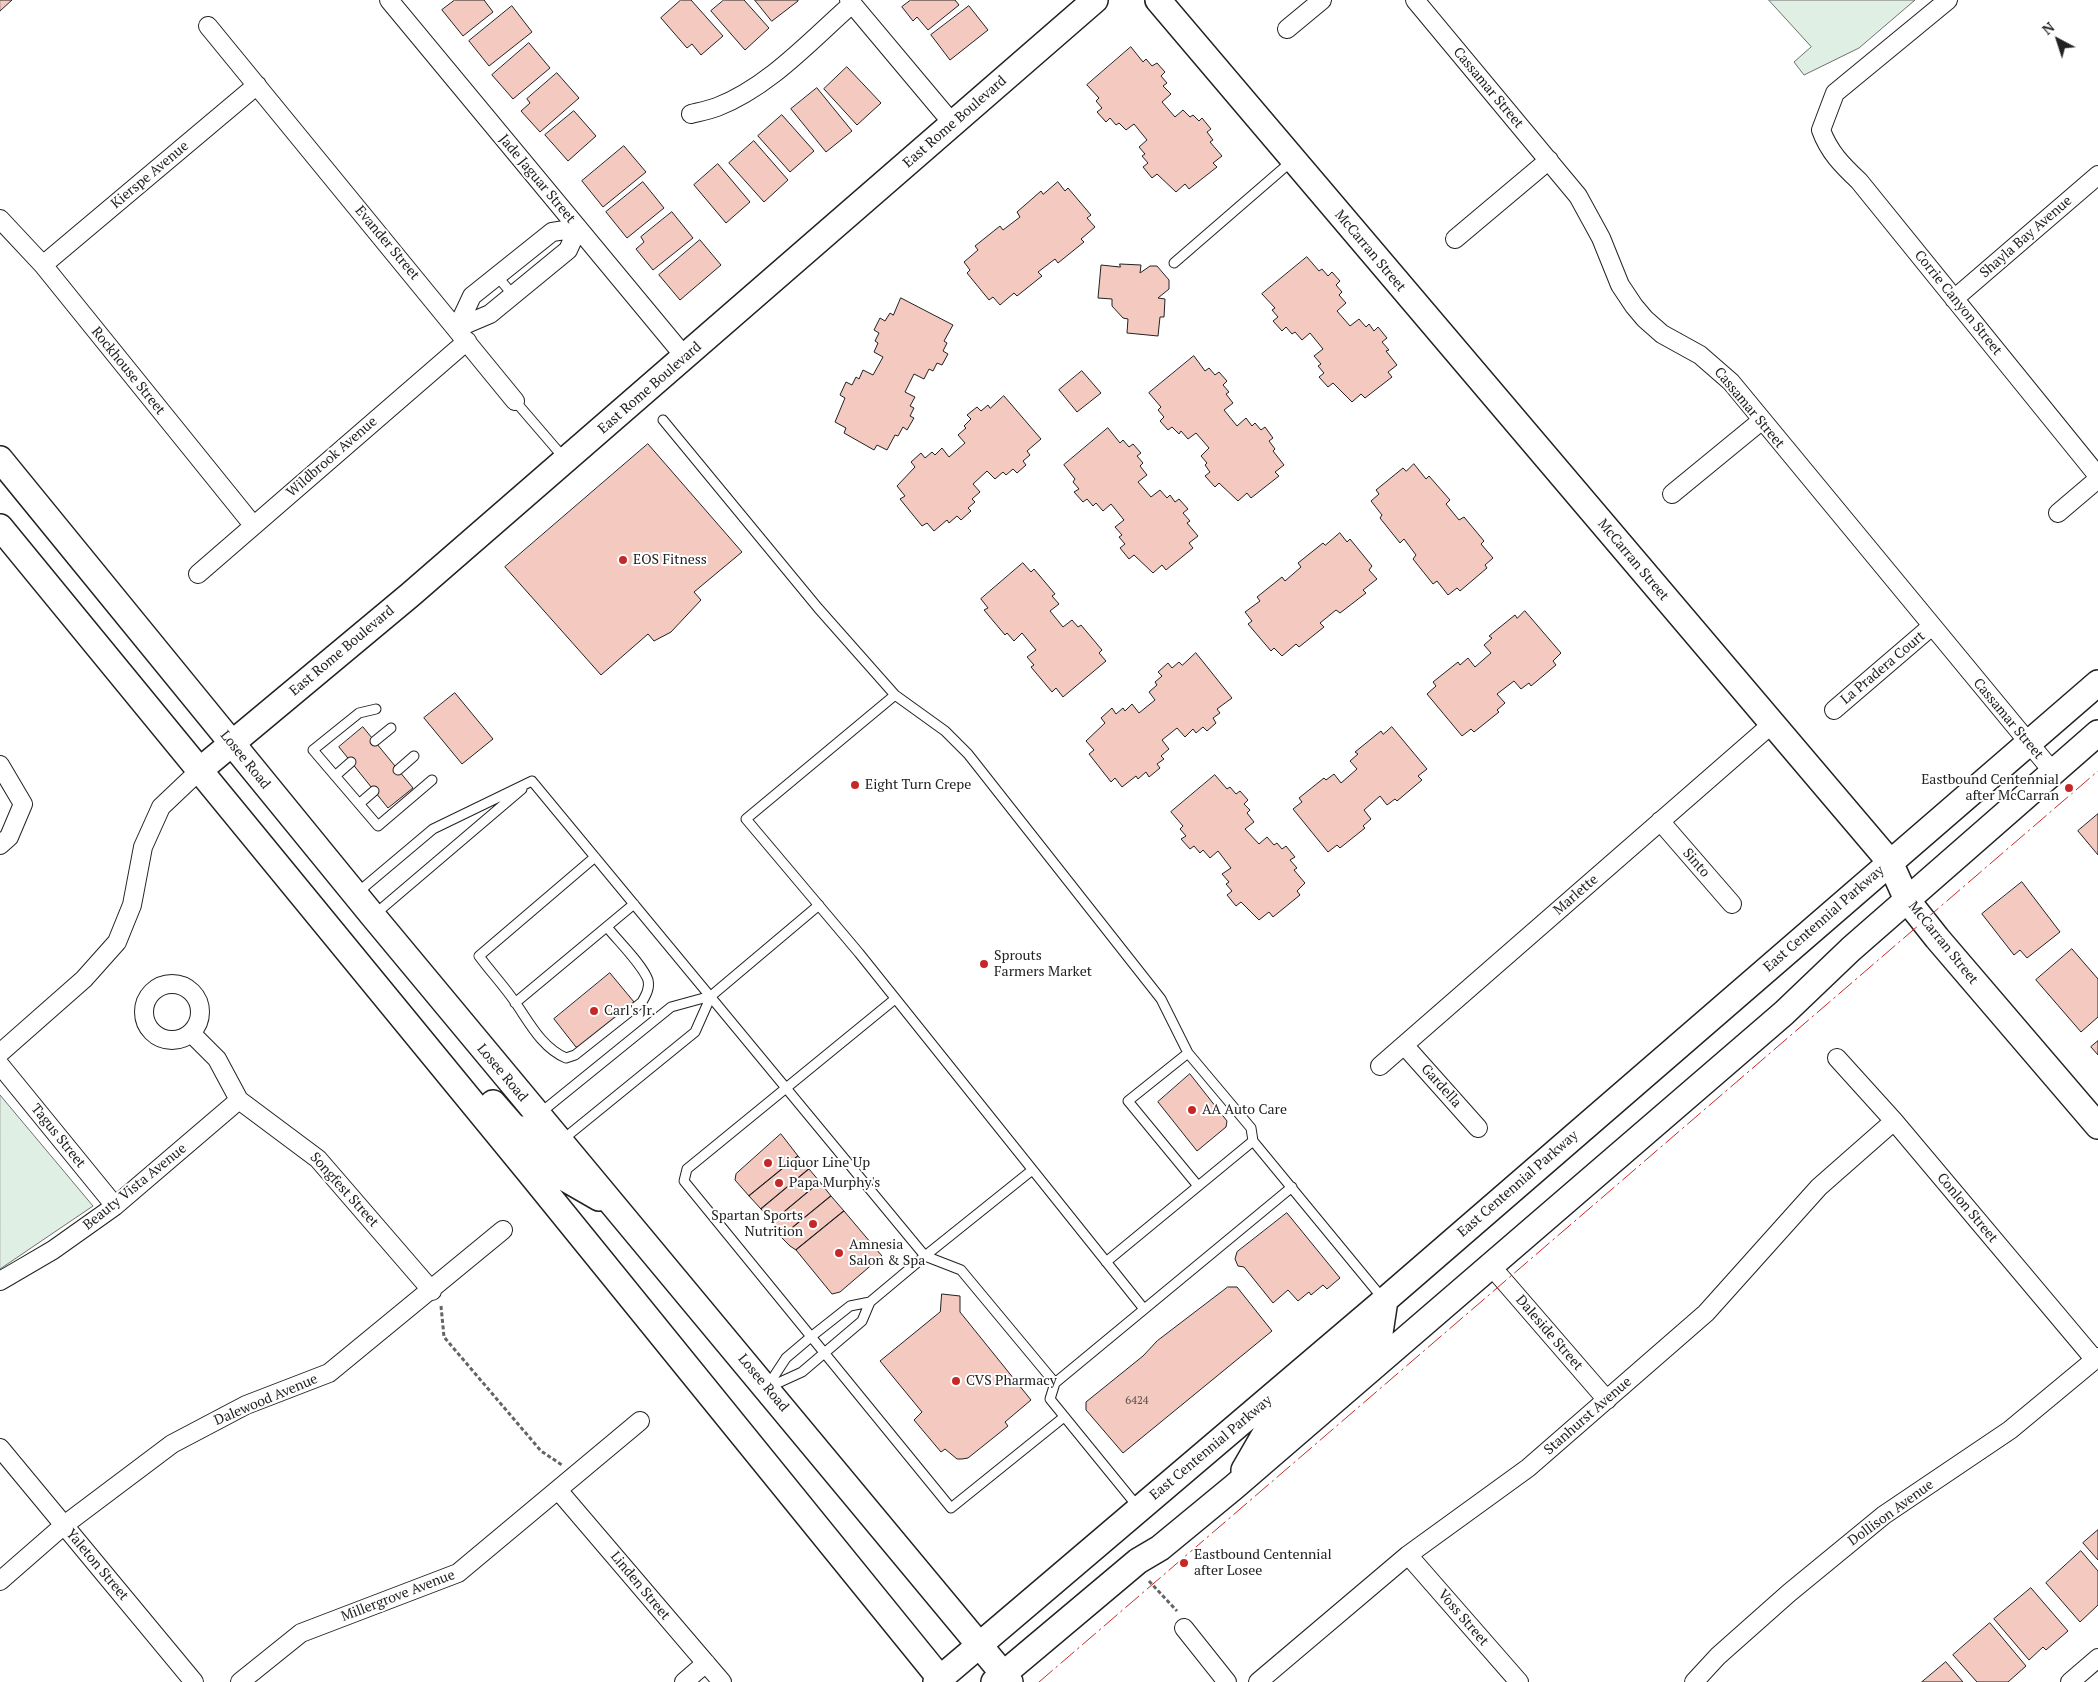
<!DOCTYPE html>
<style>
body{margin:0}
#map{position:relative;width:2098px;height:1682px;overflow:hidden;background:#fff;font-family:"PT Serif",serif}
canvas{display:block}
.north{position:absolute;left:2033px;top:15px;width:50px;height:50px;-webkit-text-stroke:4px #fff;paint-order:stroke;rotate:320deg;font-size:14px;font-weight:700;line-height:20px;text-align:center;color:#222}
.north::after{content:'';display:block;margin:auto;width:18px;height:22px;background:#222;clip-path:polygon(50% 0,100% 100%,50% 72%,0 100%)}
</style>
<div id="map">
<canvas width="2098" height="1682"></canvas>
<div class="north">N</div>
</div>
<script>
const c = document.querySelector('canvas').getContext('2d');
c.lineJoin = 'round';
function fill(path, color) {
  c.fillStyle = color;
  c.fill(path, 'evenodd');
}
function trace(path, color, width, dash) {
  c.strokeStyle = color;
  c.lineWidth = width;
  c.lineCap = dash ? 'butt' : 'round';
  c.setLineDash(dash || []);
  c.stroke(path);
}
function drawText(font, color, halo, rows, align = 'center') {
  c.font = font + ' "PT Serif",serif';
  c.lineWidth = 4;
  c.setLineDash([]);
  c.textBaseline = 'middle';
  c.strokeStyle = halo;
  c.fillStyle = color;
  for (const [text, x, y, turn = 0] of rows) {
    c.save();
    c.translate(x, y);
    c.rotate((+turn || 0) * Math.PI / 180);
    c.textAlign = isNaN(turn) ? turn : align;
    if (halo) c.strokeText(text, 0, 0);
    c.fillText(text, 0, 0);
    c.restore();
  }
}
const green = new Path2D(`
 M1769,0H1915L1859,48L1804,75L1794,62L1811,47Z
 M0,1095L93,1206L0,1269Z`);
fill(green, '#e0efe3');
trace(green, '#6f6f6f', 1);
const building = new Path2D(`
 M0,0H12L0,11Z
 M455,0H484L493,12L463,36L442,10Z
 M681,0H691L723,36L701,55L692,44L687,48L661,18Z
 M724,0H744L769,28L745,50L711,11Z
 M755,0H798V1L772,21Z
 M911,0H955L959,5L928,30L917,17L913,21L902,7Z
 M512,6L532,32L489,66L469,41Z
 M969,6L988,30L950,60L931,35Z
 M529,43L550,68L513,99L492,75Z
 M1131,47L1143,62L1146,59L1152,66L1157,63L1165,72L1161,76L1167,83L1163,86L1171,94L1162,102L1175,117L1183,110L1190,117L1193,115L1199,121L1202,118L1211,129L1207,132L1213,140L1210,142L1222,156L1213,163L1217,167L1189,189L1185,184L1176,192L1157,174L1152,178L1143,167L1148,163L1142,156L1145,154L1139,147L1147,140L1134,124L1126,130L1119,123L1116,125L1110,118L1106,122L1097,112L1102,108L1096,101L1099,98L1087,85Z
 M847,67L881,103L857,125L824,89Z
 M557,73L579,98L540,132L521,111L530,103L527,99Z
 M817,88L852,131L826,152L791,109Z
 M574,111L596,136L568,161L545,135Z
 M782,115L814,151L790,172L758,136Z
 M754,141L788,180L764,202L729,163Z
 M624,146L646,172L603,207L582,181Z
 M718,164L750,202L726,223L694,185Z
 M643,182L664,208L627,238L606,212Z
 M1058,182L1065,191L1068,188L1091,215L1087,218L1095,227L1081,239L1084,242L1058,263L1055,259L1038,272L1042,276L1017,296L1014,293L1000,305L993,297L989,300L967,273L970,270L964,262L978,250L975,246L1000,226L1003,230L1020,217L1017,212L1041,191L1043,194Z
 M672,212L693,238L653,270L636,249L644,242L641,237Z
 M700,240L721,265L680,300L659,275Z
 M1307,257L1319,271L1322,269L1328,276L1332,272L1340,281L1336,285L1342,292L1339,295L1346,303L1337,311L1350,326L1359,319L1366,327L1369,324L1374,331L1378,327L1387,338L1382,342L1389,350L1386,351L1397,365L1388,372L1392,377L1365,398L1361,394L1352,402L1333,383L1328,387L1319,377L1324,373L1318,366L1321,364L1314,356L1323,349L1310,333L1302,340L1295,332L1292,334L1286,327L1282,331L1273,321L1278,317L1272,310L1275,308L1262,294Z
 M1120,264L1141,265L1140,273L1150,266H1157L1169,280V289L1158,298L1165,299L1164,317H1160L1158,336L1127,333L1128,319L1123,318L1112,306V299L1098,298L1101,265L1120,267Z
 M901,298L953,325L944,341L947,343L943,351L948,354L942,365L937,363L933,371L929,369L924,379L914,374L905,392L915,397L910,406L914,408L910,416L914,418L907,430L903,427L898,436L895,435L887,450L877,445L874,450L844,433L846,428L835,422L845,398L840,395L846,382L852,385L856,377L859,379L863,370L873,375L883,357L874,352L878,343L875,341L879,333L874,330L880,318L885,321L890,313L893,315Z
 M1194,356L1205,371L1209,368L1215,375L1219,372L1227,381L1223,385L1229,392L1226,394L1233,403L1224,410L1237,426L1246,418L1252,426L1255,423L1261,430L1265,427L1273,438L1269,441L1275,449L1273,451L1284,465L1275,472L1279,476L1251,498L1247,493L1238,501L1219,483L1215,487L1205,476L1210,472L1205,465L1207,463L1201,456L1209,448L1196,433L1188,439L1181,431L1179,434L1172,427L1168,430L1160,421L1164,417L1158,410L1161,407L1149,393Z
 M1082,371L1101,393L1077,412L1059,390Z
 M1004,396L1041,439L1027,451L1030,455L1023,461L1026,465L1017,473L1013,469L1006,475L1003,472L995,479L987,471L973,484L980,492L972,499L975,502L968,508L971,511L961,520L957,516L949,523L947,520L934,531L927,523L922,526L900,499L905,496L897,486L915,467L911,462L921,453L925,458L932,452L935,455L942,448L949,457L965,443L958,435L966,428L964,426L971,419L967,415L977,407L981,411L988,405L990,408Z
 M1108,428L1120,443L1123,440L1129,447L1133,444L1141,453L1137,456L1143,463L1140,466L1147,475L1138,482L1151,497L1160,490L1167,498L1170,495L1175,502L1179,499L1188,509L1183,513L1190,521L1187,523L1198,536L1189,543L1193,548L1166,570L1162,565L1153,573L1134,555L1129,559L1120,548L1125,544L1119,537L1122,535L1115,527L1124,520L1111,504L1103,511L1096,503L1093,506L1087,499L1083,502L1074,492L1079,489L1073,482L1075,479L1064,465Z
 M648,444L742,552L694,592L701,600L671,632L654,641L648,634L601,675L505,567Z
 M1414,464L1426,479L1429,476L1450,500L1446,504L1459,520L1464,517L1484,541L1481,544L1493,558L1485,565L1487,568L1460,591L1457,588L1448,595L1437,581L1433,584L1413,559L1416,555L1404,539L1400,543L1380,518L1382,515L1371,501L1379,494L1376,490L1403,468L1406,471Z
 M1340,533L1347,542L1350,539L1372,566L1369,570L1377,579L1363,590L1366,593L1340,613L1336,610L1320,623L1324,627L1299,647L1296,644L1282,656L1274,648L1271,651L1248,624L1252,621L1245,612L1260,601L1257,597L1282,577L1285,581L1301,567L1298,563L1323,543L1325,545Z
 M1023,563L1031,572L1034,569L1055,594L1052,596L1059,604L1050,611L1063,627L1072,620L1078,627L1081,625L1102,650L1099,653L1106,661L1063,697L1056,688L1052,692L1031,667L1034,665L1027,657L1036,650L1022,633L1014,641L1007,633L1005,635L984,610L988,608L981,599Z
 M1525,611L1561,653L1553,661L1556,665L1531,686L1529,683L1521,689L1514,681L1497,694L1505,703L1497,710L1499,712L1474,732L1471,729L1462,736L1427,694L1436,686L1433,682L1458,662L1460,665L1468,658L1475,667L1491,653L1484,645L1492,638L1489,636L1515,615L1517,618Z
 M1196,653L1232,698L1217,709L1220,713L1213,718L1216,723L1207,731L1203,727L1196,733L1193,729L1185,737L1177,728L1162,740L1169,749L1161,756L1164,759L1157,764L1160,768L1149,777L1146,772L1138,779L1136,776L1122,787L1115,778L1111,782L1089,754L1094,750L1086,741L1105,723L1101,718L1112,708L1116,714L1123,708L1125,711L1132,704L1139,713L1155,700L1149,692L1157,685L1155,682L1162,676L1158,672L1168,663L1172,668L1179,662L1182,665Z
 M455,693L493,739L462,764L424,718Z
 M363,727L413,788L388,808L339,747Z
 M1392,727L1427,769L1418,776L1422,780L1397,801L1395,799L1387,805L1380,796L1364,810L1371,819L1363,826L1365,828L1340,848L1337,845L1328,852L1293,809L1302,802L1299,798L1324,778L1326,780L1334,774L1341,783L1357,769L1350,761L1358,754L1355,752L1381,731L1383,734Z
 M1215,775L1227,789L1230,787L1236,794L1240,791L1248,800L1244,804L1250,810L1247,813L1254,822L1245,829L1259,844L1267,837L1274,845L1277,843L1282,849L1286,846L1295,857L1290,860L1297,868L1294,870L1305,883L1297,891L1300,895L1273,917L1269,912L1259,920L1241,902L1236,906L1227,895L1232,891L1226,884L1229,882L1222,874L1231,868L1218,851L1210,858L1203,850L1200,853L1194,846L1190,849L1181,839L1186,836L1180,829L1183,826L1171,812Z
 M2098,814V855L2078,831Z
 M2022,882L2060,932L2027,958L2020,950L2014,955L1982,914Z
 M2072,949L2098,979V1017L2081,1032L2036,980Z
 M610,973L634,1002L580,1047H576L554,1019Z
 M2098,1041V1055L2091,1047Z
 M1190,1074L1227,1121L1226,1127L1197,1151L1158,1102Z
 M781,1134L798,1156L749,1196L735,1180L736,1174Z
 M798,1156L809,1169L761,1209L749,1196Z
 M809,1169L820,1182L772,1222L761,1209Z
 M820,1182L831,1196L781,1237L772,1222Z
 M831,1196L844,1211L796,1250L790,1246L781,1237Z
 M844,1211L882,1256L840,1292L832,1294L796,1250Z
 M1287,1213L1340,1278L1327,1289L1323,1285L1311,1295L1309,1292L1298,1301L1288,1290L1273,1303L1244,1267L1238,1266L1235,1259L1237,1252Z
 M1228,1287H1237L1272,1331L1123,1453L1086,1410V1402L1143,1356L1157,1341Z
 M942,1294L960,1296V1312L1031,1400L1005,1422L1008,1426L968,1458L962,1459H957L945,1449L941,1452L914,1420L922,1412L880,1361L940,1312Z
 M2098,1530V1560L2083,1543Z
 M2081,1551L2098,1571V1605L2080,1622L2046,1583Z
 M2031,1588L2068,1631L2046,1650L2043,1647L2029,1660L1994,1619Z
 M1990,1623L2026,1666L2008,1682H1977L1953,1655Z
 M1946,1662L1963,1682H1922Z`);
fill(building, '#f3c9c0');
trace(building, '#222', 1);
const lane = new Path2D(`
 M1174,263L1293,160
 M497,276L513,295
 M515,401L564,458
 M663,420L818,608L895,695L746,819L859,953L1144,1309
 M895,695L945,731L968,754L1161,999L1188,1053
 M376,709L359,713L313,750L378,826L432,780
 M375,741L391,728
 M398,770L414,756
 M335,776L351,762
 M532,781L925,1256L870,1302L862,1321L802,1372L767,1388
 M359,804L374,791
 M595,857L479,956C490,971 504,986 515,1002C529,1022 542,1048 566,1058L575,1055L642,1002C646,995 650,988 648,980C642,964 618,941 607,927
 M357,893L433,829L532,781
 M374,915L522,789
 M895,999L687,1169L684,1181L951,1508L1064,1417
 M515,1003L634,904
 M539,1114L671,1007L711,996L819,905
 M561,1141L695,1032L711,996
 M1198,1186L1128,1101L1188,1053L1251,1128L1253,1141L1384,1300
 M925,1256L961,1270L1055,1383L1050,1399L1138,1507
 M925,1256L1031,1171
 M1106,1262L1253,1141
 M1055,1383L1292,1187
 M767,1387L786,1358L812,1336L850,1306L870,1302`);
const street = new Path2D(`
 M389,0L685,357
 M849,0L953,124
 M1415,0L1578,196L1601,238L1620,285L1634,306L1645,319L1662,334L1700,355L1731,382L2053,772
 M1948,0L1835,93L1821,130C1829,152 1842,165 1859,181L2098,476
 M208,26L515,401
 M1287,29L1322,0
 M691,114C699,112 709,110 717,107C769,87 811,40 852,4
 M0,219L43,265L253,525
 M1455,239L1549,160
 M43,265L257,85
 M1954,299L2098,175
 M457,328L472,296L552,232L578,228
 M457,328L490,314L568,250L578,228
 M1672,494L1761,421
 M2058,513L2098,479
 M198,574L467,341
 M1834,710L1932,626
 M0,765L23,804L9,837L0,845
 M1660,821L1732,904
 M144 1012a28 28 0 1 1 56 0a28 28 0 1 1-56 0Z
 M191,1033L217,1059L239,1100L318,1159L432,1291
 M1404,1045L1478,1128
 M0,1053L84,979L117,942L132,905L143,847L161,807L200,770
 M1837,1058L1894,1121L2095,1360
 M0,1065L115,1206
 M1380,1066L1772,724
 M1491,1266L1607,1400
 M0,1281L53,1250L115,1206L239,1100
 M0,1448L194,1682
 M558,1490L722,1682
 M1408,1555L1519,1682
 M0,1581L63,1526L172,1444L246,1405L329,1373L503,1230
 M1184,1628L1227,1682
 M240,1682L301,1633L458,1573L640,1421
 M684,1682L706,1663
 M1258,1682L1408,1555L1528,1468L1706,1313L1819,1187L1894,1121
 M1694,1682L1718,1656L1789,1593L1884,1515L2010,1430L2098,1357
 M2070,1682L2098,1658`);
const secondary = new Path2D(`
 M1158,0L1890,862L1907,900L1937,938L2098,1126
 M0,459L373,916L1010,1682
 M0,527L530,1173L943,1682
 M200,770L410,595L1095,0
 M493,1103L514,1127L560,1142
 M510,1144L541,1158L559,1175L599,1198
 M1244,1470L1266,1432L1380,1333L1385,1300
 M936,1682L1385,1300L2098,683
 M994,1682L1138,1561L1160,1548L1234,1487L1784,1013L1851,949L2098,733`);
trace(lane, '#222', 11);
trace(street, '#222', 20);
trace(secondary, '#222', 28);
trace(new Path2D(`
 M441,1306L444,1337L541,1451L562,1465
 M1149,1581L1177,1611`), '#646464', 3, [4, 2.5]);
trace(lane, '#fff', 9);
trace(street, '#fff', 18);
trace(secondary, '#fff', 25);
trace(new Path2D(`
 M1039,1682L2098,771`), '#c62828', 1, [18, 4, 2.5, 4]);
for (const [x, y, r, color] of [
 [623,560,5,"#c62828"],
 [855,785,5,"#c62828"],
 [2069,788,5,"#c62828"],
 [984,964,5,"#c62828"],
 [594,1011,5,"#c62828"],
 [1192,1110,5,"#c62828"],
 [768,1163,5,"#c62828"],
 [779,1183,5,"#c62828"],
 [813,1224,5,"#c62828"],
 [839,1253,5,"#c62828"],
 [956,1381,5,"#c62828"],
 [1184,1563,5,"#c62828"]
]) {
  const dot = new Path2D();
  dot.arc(x, y, r, 0, 2 * Math.PI);
  c.fillStyle = color;
  c.fill(dot);
  trace(dot, '#fff', 2);
}
drawText('11px', '#564c4a', null, [
 ["6424",1137,1401]
]);
drawText('14px', '#222', '#fff', [
 ["Cassamar Street",1488,88,50],
 ["East Rome Boulevard",955,122,-41],
 ["Kierspe Avenue",150,175,-40],
 ["Jade Jaguar Street",537,179,50],
 ["Shayla Bay Avenue",2026,237,-41],
 ["Evander Street",387,243,50],
 ["McCarran Street",1370,251,50],
 ["Corrie Canyon Street",1958,303,51],
 ["Rockhouse Street",128,371,51],
 ["East Rome Boulevard",650,388,-41],
 ["Cassamar Street",1749,408,50],
 ["Wildbrook Avenue",332,457,-41],
 ["McCarran Street",1633,560,50],
 ["East Rome Boulevard",342,651,-40],
 ["La Pradera Court",1883,668,-40],
 ["Cassamar Street",2008,719,50],
 ["Losee Road",245,760,51],
 ["Sinto",1696,863,49],
 ["Marlette",1576,895,-41],
 ["East Centennial Parkway",1824,919,-41],
 ["McCarran Street",1943,943,51],
 ["Losee Road",502,1073,50],
 ["Gardella",1441,1086,48],
 ["Tagus Street",58,1136,51],
 ["East Centennial Parkway",1518,1184,-41],
 ["Beauty Vista Avenue",135,1187,-39],
 ["Songfest Street",344,1190,48],
 ["Conlon Street",1967,1208,50],
 ["Daleside Street",1549,1333,49],
 ["Losee Road",763,1383,50],
 ["Dalewood Avenue",266,1400,-23],
 ["Stanhurst Avenue",1588,1416,-41],
 ["East Centennial Parkway",1211,1448,-40],
 ["Dollison Avenue",1891,1513,-36],
 ["Yaleton Street",97,1565,50],
 ["Linden Street",640,1586,50],
 ["Millergrove Avenue",398,1596,-21],
 ["Voss Street",1463,1618,49]
]);
drawText('14px', '#222', '#fff', [
 ["EOS Fitness",633,560],
 ["Eastbound Centennial",2059,780,"right"],
 ["after McCarran",2059,796,"right"],
 ["Eight Turn Crepe",865,785],
 ["Sprouts",994,956],
 ["Farmers Market",994,972],
 ["Carl's Jr.",604,1011],
 ["AA Auto Care",1202,1110],
 ["Liquor Line Up",778,1163],
 ["Papa Murphy's",789,1183],
 ["Spartan Sports",803,1216,"right"],
 ["Nutrition",803,1232,"right"],
 ["Amnesia",849,1245],
 ["Salon & Spa",849,1261],
 ["CVS Pharmacy",966,1381],
 ["Eastbound Centennial",1194,1555],
 ["after Losee",1194,1571]
], 'left');
</script>
